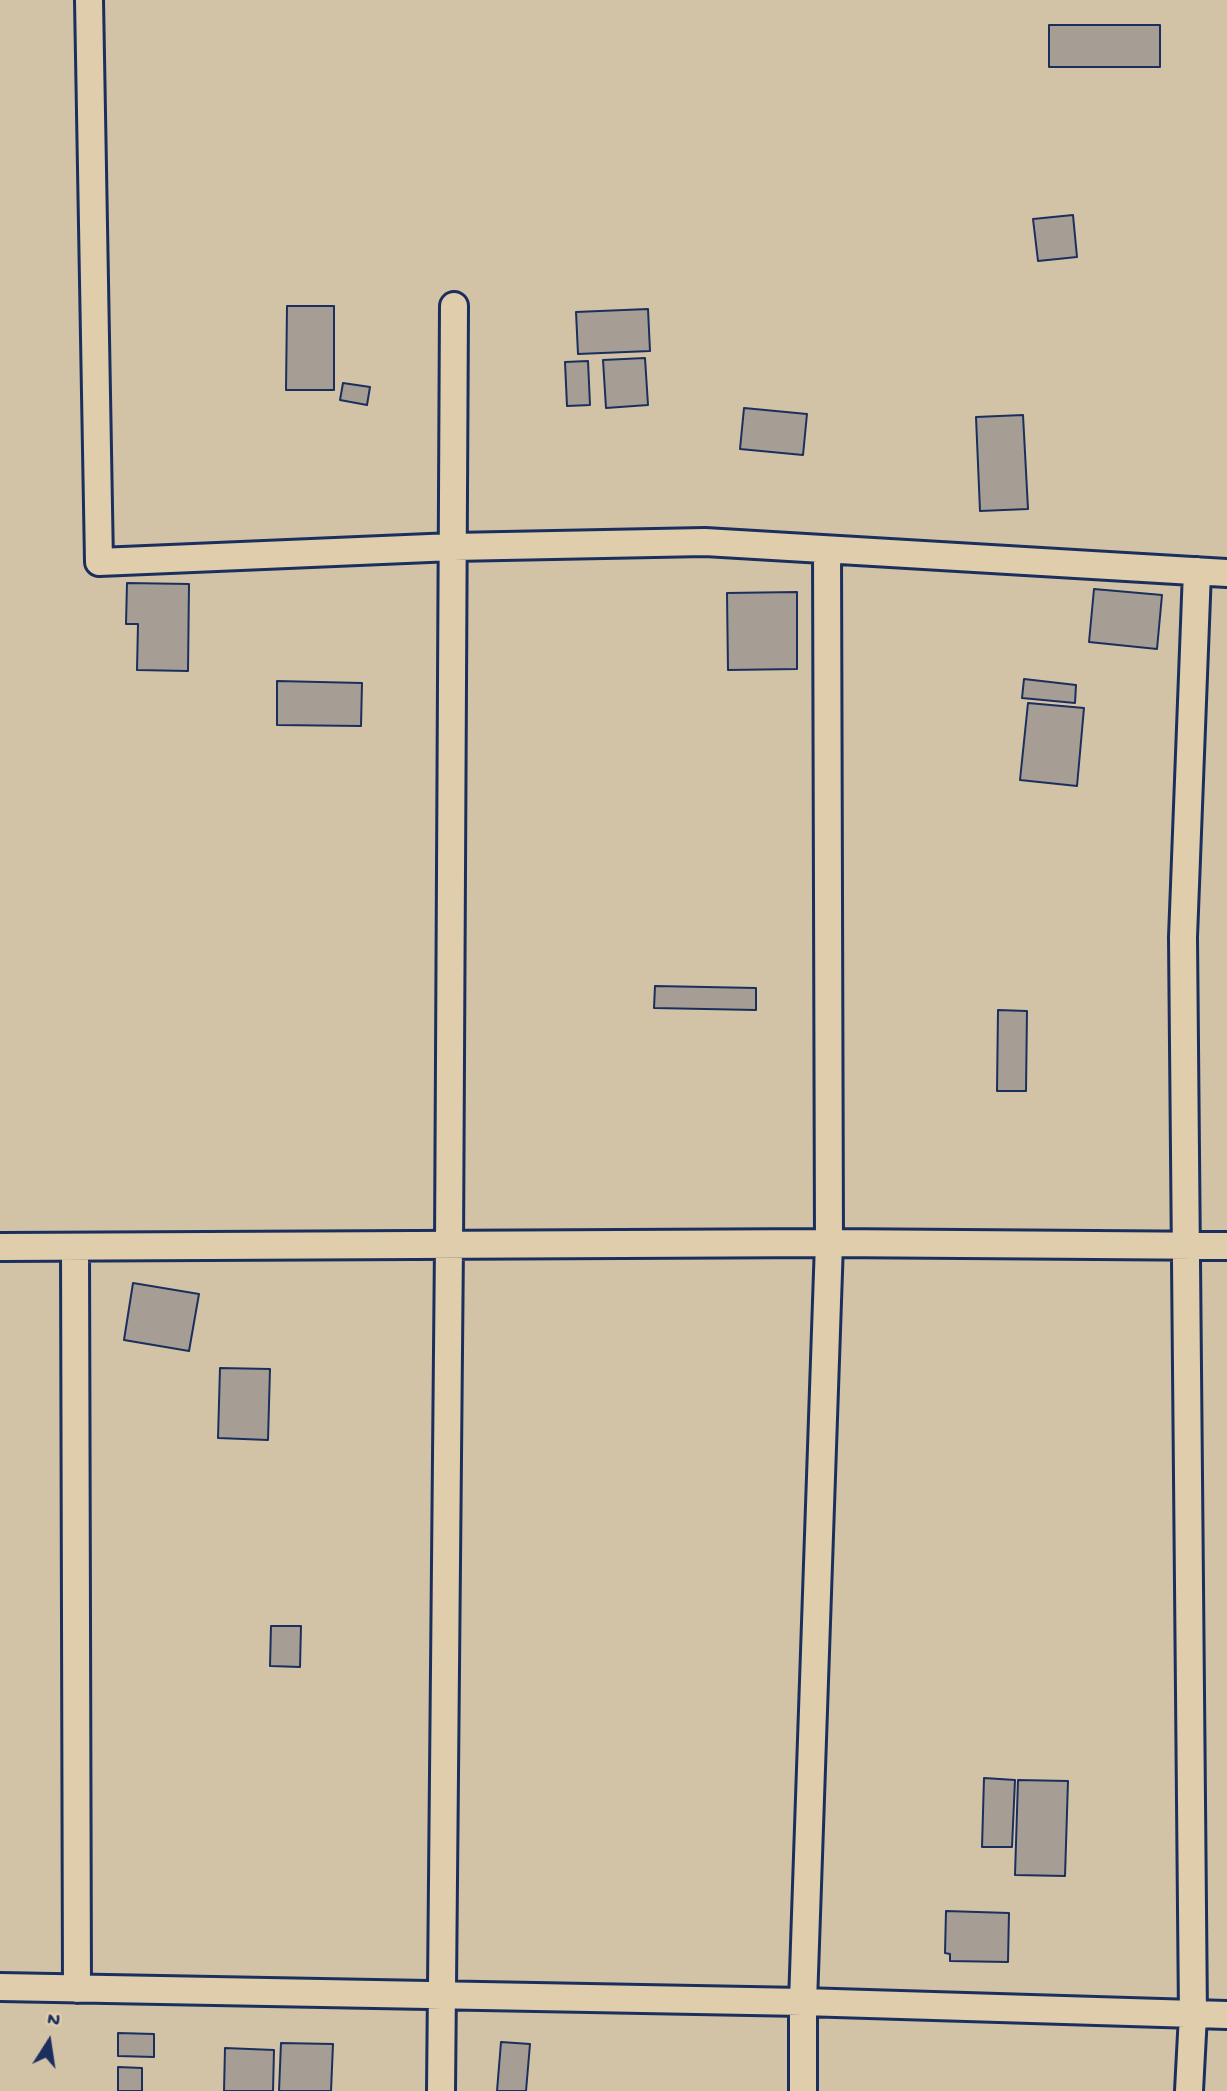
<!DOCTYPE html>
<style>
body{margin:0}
#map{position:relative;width:1227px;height:2091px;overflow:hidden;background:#d3c3a6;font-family:"Gochi Hand",sans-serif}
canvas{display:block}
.north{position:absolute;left:14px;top:2007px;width:70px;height:70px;-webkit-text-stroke:5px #dfcdab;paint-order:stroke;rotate:12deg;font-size:19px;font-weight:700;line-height:28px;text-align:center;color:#1b2f5e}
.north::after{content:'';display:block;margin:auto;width:24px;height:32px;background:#1b2f5e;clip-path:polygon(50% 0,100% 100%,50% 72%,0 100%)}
</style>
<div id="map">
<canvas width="1227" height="2091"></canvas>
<div class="north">N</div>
</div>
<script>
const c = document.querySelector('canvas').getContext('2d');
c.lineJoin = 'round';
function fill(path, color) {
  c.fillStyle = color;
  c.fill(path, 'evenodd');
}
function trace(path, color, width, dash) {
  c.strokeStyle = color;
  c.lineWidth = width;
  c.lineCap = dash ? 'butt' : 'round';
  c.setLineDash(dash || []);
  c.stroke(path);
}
const building = new Path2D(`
 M1049,25H1160V67H1049Z
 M1073,215L1077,257L1038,261L1033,219Z
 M287,306H334V390H286Z
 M648,309L650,351L578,354L576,312Z
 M645,358L648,405L606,408L603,360Z
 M588,361L590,405L567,406L565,362Z
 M343,383L370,387L367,405L340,400Z
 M744,408L807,414L803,455L740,449Z
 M1023,415L1028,509L980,511L976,417Z
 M127,583L189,584L188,671L137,670L138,624H126Z
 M1094,589L1162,595L1157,649L1089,642Z
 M797,592V669L728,670L727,593Z
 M1024,679L1076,685L1075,703L1022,698Z
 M277,681L362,683L361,726L277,725Z
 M1028,703L1084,708L1077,786L1020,780Z
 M655,986L756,988V1010L654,1008Z
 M998,1010L1027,1011L1026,1091H997Z
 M133,1283L199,1294L189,1351L124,1340Z
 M220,1368L270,1369L268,1440L218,1438Z
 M271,1626H301L300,1667L270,1666Z
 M984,1778L1015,1780L1012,1847H982Z
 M1018,1780L1068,1781L1065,1876L1015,1875Z
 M946,1911L1009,1913L1008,1962L950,1961V1954L945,1953Z
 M118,2033L154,2034V2057L118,2056Z
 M501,2042L530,2044L526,2091H497Z
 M281,2043L333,2044L331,2091H279Z
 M225,2048L274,2050L273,2091H224Z
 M118,2067L142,2068V2091H118Z`);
fill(building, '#a69e95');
trace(building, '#1b2f5e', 2);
const street = new Path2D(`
 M89,0L99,562L453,547L705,542L1227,573
 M0,1247L829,1243L1227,1246
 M75,1247L77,1989
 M0,1987L803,2002L1227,2015
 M441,2091L449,1245L454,306
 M803,2091V2002L829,1243L827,550
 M1189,2091L1193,2015L1183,937L1197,571`);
trace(street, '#1b2f5e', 32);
trace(street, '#dfcdab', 26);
</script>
